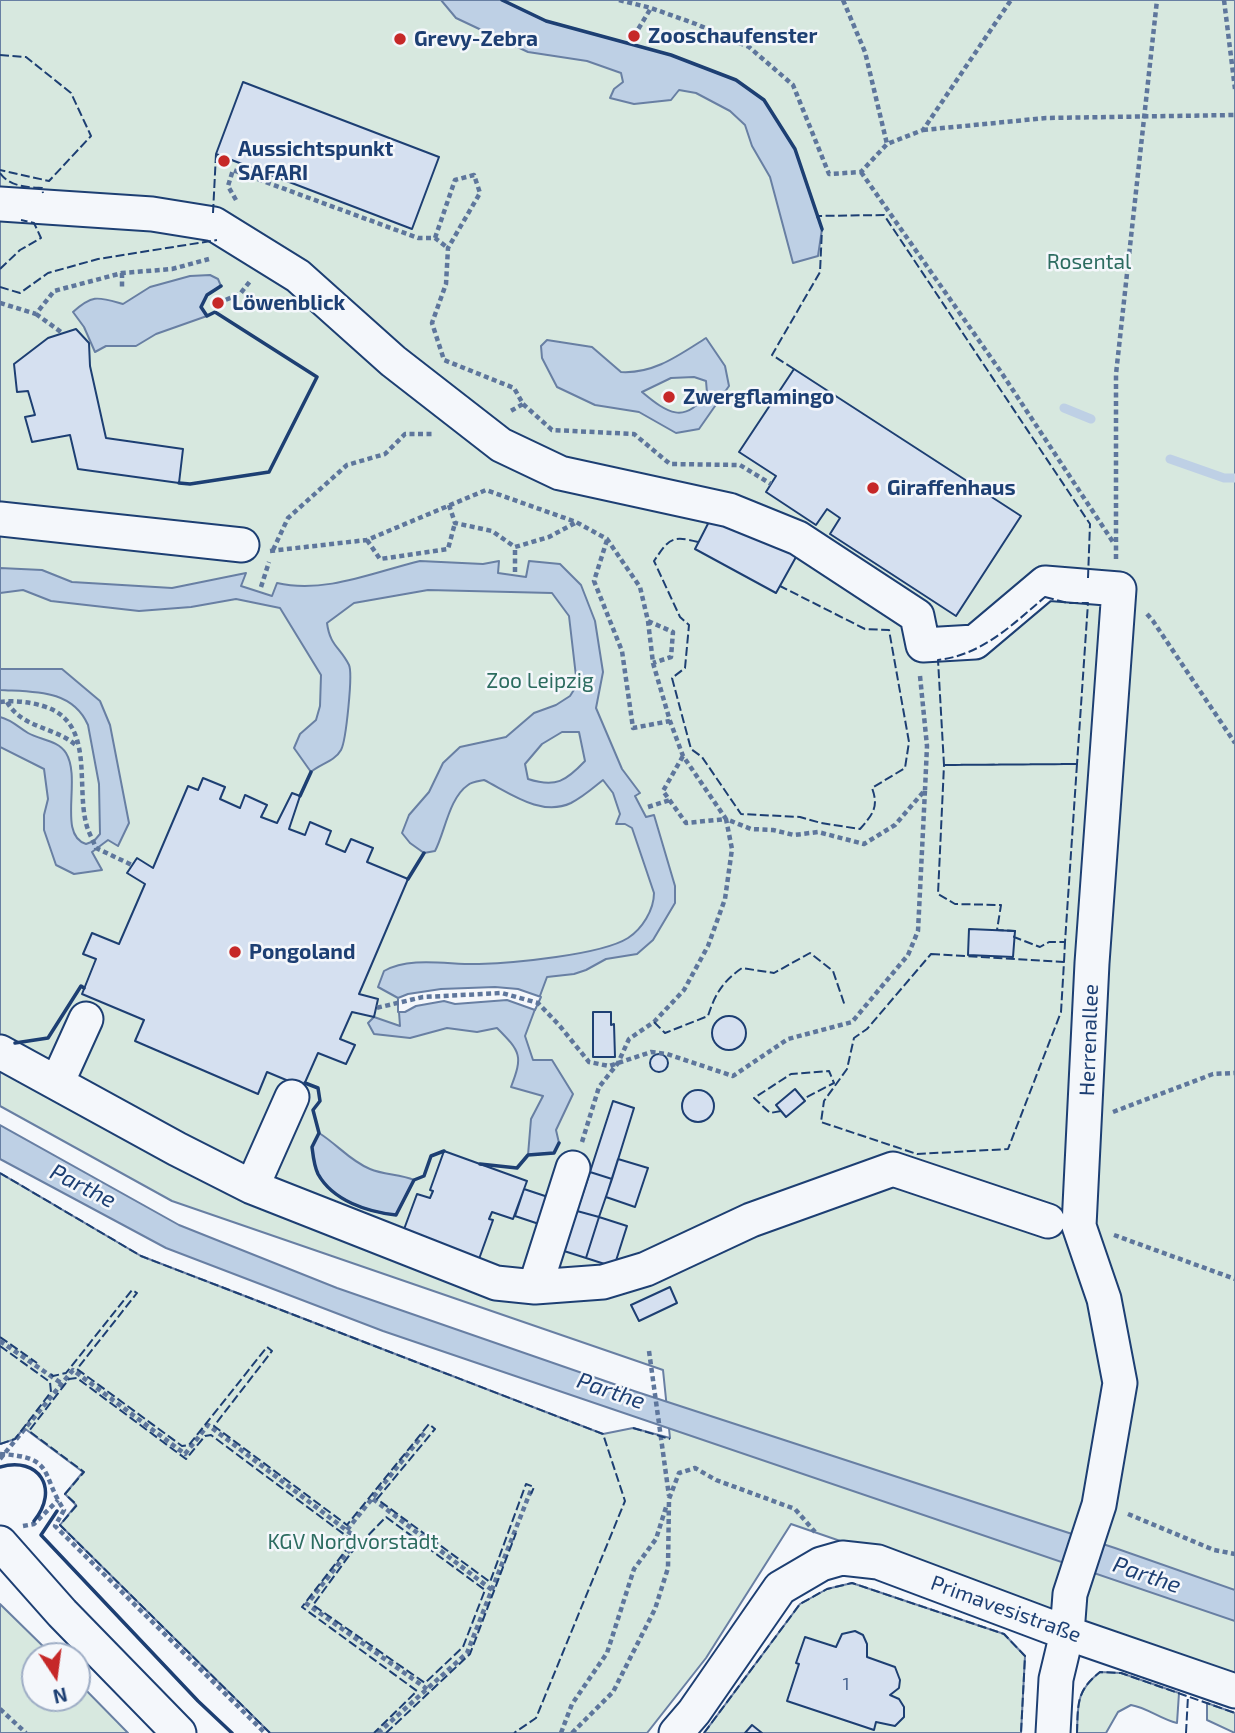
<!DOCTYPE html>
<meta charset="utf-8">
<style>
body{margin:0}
#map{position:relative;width:1235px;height:1733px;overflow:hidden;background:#f4f7fb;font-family:"Exo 2",sans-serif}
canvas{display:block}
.north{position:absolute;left:21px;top:1642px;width:70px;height:70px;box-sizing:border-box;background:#f4f7fb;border:2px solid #9eadc5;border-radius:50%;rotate:167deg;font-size:19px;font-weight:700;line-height:28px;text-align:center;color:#1d3f73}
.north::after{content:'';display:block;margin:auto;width:24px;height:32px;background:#c62828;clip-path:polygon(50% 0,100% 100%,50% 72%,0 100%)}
</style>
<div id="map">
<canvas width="1235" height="1733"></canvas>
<div class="north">N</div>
</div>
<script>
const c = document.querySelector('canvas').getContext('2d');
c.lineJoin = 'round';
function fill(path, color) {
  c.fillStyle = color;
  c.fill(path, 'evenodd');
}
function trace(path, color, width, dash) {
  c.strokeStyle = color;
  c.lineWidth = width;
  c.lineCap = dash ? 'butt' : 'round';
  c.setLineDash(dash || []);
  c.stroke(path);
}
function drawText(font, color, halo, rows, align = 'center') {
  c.font = font + ' "Exo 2",sans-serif';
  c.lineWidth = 5;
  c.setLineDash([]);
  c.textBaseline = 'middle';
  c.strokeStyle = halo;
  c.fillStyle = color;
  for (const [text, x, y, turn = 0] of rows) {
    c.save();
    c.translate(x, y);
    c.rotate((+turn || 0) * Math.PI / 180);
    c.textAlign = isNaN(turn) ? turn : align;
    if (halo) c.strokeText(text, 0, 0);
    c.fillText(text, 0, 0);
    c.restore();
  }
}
const green = new Path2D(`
 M0,0H1235V1677L791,1524L706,1658L647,1733H270L60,1525L76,1505L65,1494L83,1472L24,1428L15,1439L0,1444V1173L141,1256L603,1434L633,1428L670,1438L663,1370L172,1201L0,1106Z
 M852,1583L1004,1634L1025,1656L1021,1733H704L800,1604L827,1589Z
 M0,1604L53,1656H35V1698H77V1681L128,1733H0Z
 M1100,1672L1121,1673L1179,1693L1177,1723C1160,1719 1148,1708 1131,1705L1118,1712L1106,1733H1077C1078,1704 1076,1691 1100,1672Z
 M1207,1703L1235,1713V1733L1207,1720Z`);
fill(green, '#d7e8df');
trace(green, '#687fa3', 2);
const water = new Path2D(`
 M441,0H502L546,21L671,55L736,80L764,100L795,149L822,229L818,256L793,263L770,177L752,146L745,125L730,111L696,93L679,90L671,100L634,104L610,98L614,89L623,82L621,73L587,61L528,52L456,18Z
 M210,275L218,279L221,286L207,295L201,307L207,316L156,334L136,346H106L95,352L84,327L73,312C93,294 98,297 123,304L150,287L190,276Z
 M706,338L725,366L729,386L699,429L676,433L639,412L595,405L557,387L542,358L541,346L547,340L592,347L621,372C654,374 679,355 706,338ZM694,377L706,381L707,393C685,425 667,413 642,392L671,378Z
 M420,561L483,564L499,561L498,573L526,577L529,561L560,564L581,585L595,621L603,672L596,708L622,769L640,793L635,796L646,817L654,815L675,886V903L653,940L637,954L606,959L586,970L574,974L547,977L525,1036L533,1060H552L573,1094L556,1130L559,1143L554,1153L528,1155L531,1119L543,1096L511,1087C523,1056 521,1052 497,1028L477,1032L447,1028L410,1038L374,1034L368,1023L374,1017L400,1026L398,998L378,987L384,971C411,956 449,965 479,964C513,963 601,955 628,938C642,929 654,910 654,893L632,828L625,824H616L620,814L613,793L603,780C593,788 583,797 571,803C541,817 510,793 484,780C479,781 471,782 468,785C449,798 445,832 435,851L424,853L410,843L402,833L409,815L429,792L443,763L460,747L506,737L534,713L556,705L570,696L577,685L569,616L552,593L428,590L354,603L327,623C330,646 340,647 349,665C353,674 346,741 341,750C335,761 320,764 311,772L294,748L300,734L316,720L320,706L321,675L280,608L236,599L191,607L139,611L51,601L23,590L0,593V568L42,570L72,582L172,588L246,573L241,586L272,596L277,583C325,594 374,572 420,561ZM562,732H579L585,761C566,781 556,788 528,779L525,764L542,744Z
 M0,669H62L100,701L110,725L129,823L118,846L108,840L92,852L102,870L74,874L56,865L44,830V815L48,799L44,769L0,747V717C12,720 18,727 28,733C40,740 58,740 66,753C82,779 57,835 86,844L94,841L100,834L99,784L88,725C72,689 34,692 0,690Z
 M0,1125L179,1225L337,1288L634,1391L1115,1548L1235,1590V1621L383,1331L166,1248L0,1159Z
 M319,1133C337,1144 350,1161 370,1169C384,1175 400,1174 414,1180L396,1215C368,1212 333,1201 318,1174C314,1166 313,1155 312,1147Z`);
fill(water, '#bed0e5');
trace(water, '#687fa3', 2);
const pier = new Path2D(`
 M495,987L518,989L541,997L535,1010L507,1000L455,1004L444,1001L416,1006L405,1012H398V998L408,994L441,989Z`);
fill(pier, '#f4f7fb');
trace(pier, '#687fa3', 2);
trace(new Path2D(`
 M1064,408L1091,419
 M1170,459L1224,478H1235`), '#bed0e5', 9);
const building = new Path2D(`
 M243,82L439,157L412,229L216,154Z
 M76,329L89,343L90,366L106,438L183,449L179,483L78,469L70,435L32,442L25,417L35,415L28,391L17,392L14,364L48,338Z
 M794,369L1021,516L956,616L830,534L840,518L827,509L816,525L766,492L776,476L739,452Z
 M714,512L801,548L776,593L695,549Z
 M203,778L225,787L220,799L240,808L245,795L267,805L261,817L277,823L292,793L300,796L289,829L305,835L310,822L331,831L326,844L345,852L351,839L373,848L367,862L408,879L359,994L378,999L374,1017L352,1012L340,1039L355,1045L346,1064L318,1053L303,1087L267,1072L258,1094L135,1041L144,1020L82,994L96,959L83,954L92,933L119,944L145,884L127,873L137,858L153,868L188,786L198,790Z
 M969,929L1015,931L1013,957L968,955Z
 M593,1012H611V1025L614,1024L615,1057H593Z
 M712 1033a17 17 0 1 1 34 0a17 17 0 1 1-34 0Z
 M650 1063a9 9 0 1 1 18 0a9 9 0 1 1-18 0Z
 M795,1089L805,1101L786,1117L776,1105Z
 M682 1106a16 16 0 1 1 32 0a16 16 0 1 1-32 0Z
 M613,1101L634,1108L612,1179L590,1172Z
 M444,1151L527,1181L513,1219L492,1212L489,1219L493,1220L479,1259L403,1232L417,1194L430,1198L433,1191L430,1190Z
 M618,1159L648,1168L635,1207L606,1197Z
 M590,1172L612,1179L599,1217L577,1211Z
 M524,1189L548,1197L539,1224L515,1216Z
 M577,1211L599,1217L586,1258L564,1251Z
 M599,1217L627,1226L614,1267L586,1258Z
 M670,1287L677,1303L639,1321L631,1305Z
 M855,1631L863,1635L867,1644V1657L895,1667L900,1680L899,1688L890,1695L899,1699L904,1707V1717L895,1726L876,1722L874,1730L787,1701L799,1664L796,1663L805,1637L836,1647L842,1634Z
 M752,1725L762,1733H745Z`);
fill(building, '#d5e0f0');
trace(building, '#1d3f73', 2);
const minor = new Path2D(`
 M0,204L152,214L214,224L298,276L393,361L501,445L560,473L729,510L798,538L917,616L923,645L975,642L1045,583L1119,589L1092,963L1079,1226L1104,1299L1120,1383L1099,1505L1070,1594L1067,1633L1056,1679L1053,1733
 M0,519L242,545
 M0,1052L177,1149L252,1187L496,1283L535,1287L603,1282L646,1269L751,1220L893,1169L1048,1221
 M57,1083L86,1019
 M252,1187L292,1097
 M535,1287L573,1168
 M0,1543L62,1613L179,1733
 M676,1733L694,1712L780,1588L821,1564L842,1558L878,1562L1067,1633L1235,1691`);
trace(minor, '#1d3f73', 37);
trace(new Path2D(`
 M619,0L651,8L696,24L749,47L793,85L829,174L861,172L887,144L923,130L1011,0
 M843,0L865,52L887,144
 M1224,0L1235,89
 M634,36L651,8
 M923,130L1046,118L1235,115
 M861,172L1001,372L1113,542
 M236,200L228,186L233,170L418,238H435L448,248
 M435,238L455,180L474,175L480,193L448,248L446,284L432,323L444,360L514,388L523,404L509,412
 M122,273V289
 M0,303L36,314L54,291L122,273L172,269L209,259
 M218,303L240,294L251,280
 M36,314L61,332
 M523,404L552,430L634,434L670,464L740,465L771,484
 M449,505L455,523L492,531L515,547L549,537L575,523
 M367,540L380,559L448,549L455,523
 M607,540L594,581L622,651L633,728L670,721
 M273,550L288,518L347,465L385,454L405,434H434
 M270,551L367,540L486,490L576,522L607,539L640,587L648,621L653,663L670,721L683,756L726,819L751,829L773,830L794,835L818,832L864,844L895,825L925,790L918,931L908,955L852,1022L788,1039L733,1076L667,1054L651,1052L609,1066L589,1062L559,1025L538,1003L502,993L423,997L376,1008
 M1116,559V374L1157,0
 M515,572V547
 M261,587L269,562
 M1147,614L1153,621L1235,743
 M648,621L673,632L671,657L653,663
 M920,676L927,746L925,790
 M0,702C13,700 30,702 43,706C95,721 76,783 86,823C88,832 93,840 96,848L132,865
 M7,702C23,729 54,726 77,746
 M648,807L670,800
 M1113,1112L1213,1074L1235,1073
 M582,1142L599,1087L618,1063L629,1039L654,1022L684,990L708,946L725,899L732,849L726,819L686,823L663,791L683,756
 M1114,1235L1235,1279
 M0,1341L61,1383
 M649,1351L669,1496
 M0,1454C56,1457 40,1474 64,1510L55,1526L265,1733
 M0,1459L73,1370L185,1454L208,1425L358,1539L307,1604L427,1689
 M373,1499L492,1590
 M1128,1514L1214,1550L1235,1554
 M23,1526L34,1524L58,1500
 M347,1530L425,1432
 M0,1709L26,1733
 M378,1733L467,1653L531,1490
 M561,1733L572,1704L607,1653L634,1569L656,1539L667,1504
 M572,1733L613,1692L655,1609L668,1568L669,1499L679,1473L695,1468L716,1480L795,1509L815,1532`), '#5e769c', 4.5, [5, 3.5]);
trace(minor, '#f4f7fb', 33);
trace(new Path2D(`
 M0,55L26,57L71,93L91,136L49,181L0,170
 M0,173C10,187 27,187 42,188L43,193
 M213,213L216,154
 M0,269L20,250L41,238L34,223L21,220
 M0,287L20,293L48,273L98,259L217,240
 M794,369L772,355L820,272L822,229L817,216L884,215L1090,524L1088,578
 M698,542C671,535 669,539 654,561L680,617L689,625L685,668L672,678L691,749L702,757L741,814L800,817L821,823L860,829C873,814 879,807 872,788L905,768L909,742L889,630L865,629L780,586
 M1045,597L1068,603H1088L1077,764L944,765L938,660C982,655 1012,625 1045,597Z
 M1077,764L1065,942H1049L1040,947L1014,937L1015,931L997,930L1001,905L955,904L938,894L944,765Z
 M931,954L1064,962L1061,1012L1008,1149L917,1154L821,1122L824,1101L847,1069L854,1038L867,1029Z
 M1064,962L1065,942
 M654,1022L665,1033L708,1016C715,994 723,981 742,968L774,973L810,953L833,971L845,1006
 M781,1111L770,1113L754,1098L791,1074L829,1071L834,1083L803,1099
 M0,1173L141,1256L603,1434L625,1501L536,1718L514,1733
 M0,1337L37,1363
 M0,1346L50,1382L51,1392L15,1439L0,1444
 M51,1374L53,1376L66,1373L132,1290L137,1293L77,1369L182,1446L189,1445L267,1347L272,1351L214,1426L347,1525L429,1424L435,1429L377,1499L490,1582L526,1484L534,1487L531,1494
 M633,1428L670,1439
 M386,1517L485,1590L463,1647L425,1683L313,1605L351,1553Z
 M270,1733L60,1525L77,1505L65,1494L84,1472L29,1431L69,1379L77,1378L186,1459L205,1436L211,1435L353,1541L302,1607L417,1691L374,1733
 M386,1733L470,1654L516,1533
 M704,1733L800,1604L827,1589L852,1583L1004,1634L1025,1656L1021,1733
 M1077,1733C1078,1704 1076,1691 1100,1672L1121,1673L1235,1713
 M1186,1733L1188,1696`), '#1d3f73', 2, [9, 3.5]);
trace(new Path2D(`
 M502,0L546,21L671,55L736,80L764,100L795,149L822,229
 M179,483L190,484L269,472L317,377L215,312L207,316L201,307L207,295L221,286
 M300,796L311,772
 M408,879L424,853
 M15,1043L48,1038L81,986L84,988
 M305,1083L318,1088L320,1101L313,1110L319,1133L312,1147C313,1155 314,1166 318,1174C333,1201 368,1212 396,1215L414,1180L424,1176L431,1156L444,1151
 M480,1164L517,1168L528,1155L554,1153L559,1143
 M0,1467C39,1456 60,1489 34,1521
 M57,1511L41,1535L198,1701L232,1733`), '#1d3f73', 3.5);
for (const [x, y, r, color] of [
 [634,36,7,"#c62828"],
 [400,39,7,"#c62828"],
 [224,161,7,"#c62828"],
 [218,303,7,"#c62828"],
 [669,397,7,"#c62828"],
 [873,488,7,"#c62828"],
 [235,952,7,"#c62828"]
]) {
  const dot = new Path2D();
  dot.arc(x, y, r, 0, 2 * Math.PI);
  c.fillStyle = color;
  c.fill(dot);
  trace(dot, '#f4f7fb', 2.5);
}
drawText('18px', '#4b6792', null, [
 ["1",846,1684]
]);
drawText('bold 21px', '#1d3f73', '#f4f7fb', [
 ["Zooschaufenster",648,36],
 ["Grevy-Zebra",414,39],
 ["Aussichtspunkt",238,149],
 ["SAFARI",238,173],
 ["Löwenblick",232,303],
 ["Zwergflamingo",683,397],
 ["Giraffenhaus",887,488],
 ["Pongoland",249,952]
], 'left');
drawText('21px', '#2c6c60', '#f4f7fb', [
 ["Rosental",1089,262],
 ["Zoo Leipzig",540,681],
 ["KGV Nordvorstadt",353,1542]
]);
drawText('21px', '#1d3f73', '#f4f7fb', [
 ["Herrenallee",1089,1040,-88],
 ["Primavesistraße",1006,1609,20]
]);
drawText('italic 23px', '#1d3f73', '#f4f7fb', [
 ["Parthe",83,1186,27],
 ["Parthe",611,1391,19],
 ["Parthe",1147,1575,19]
]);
</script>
